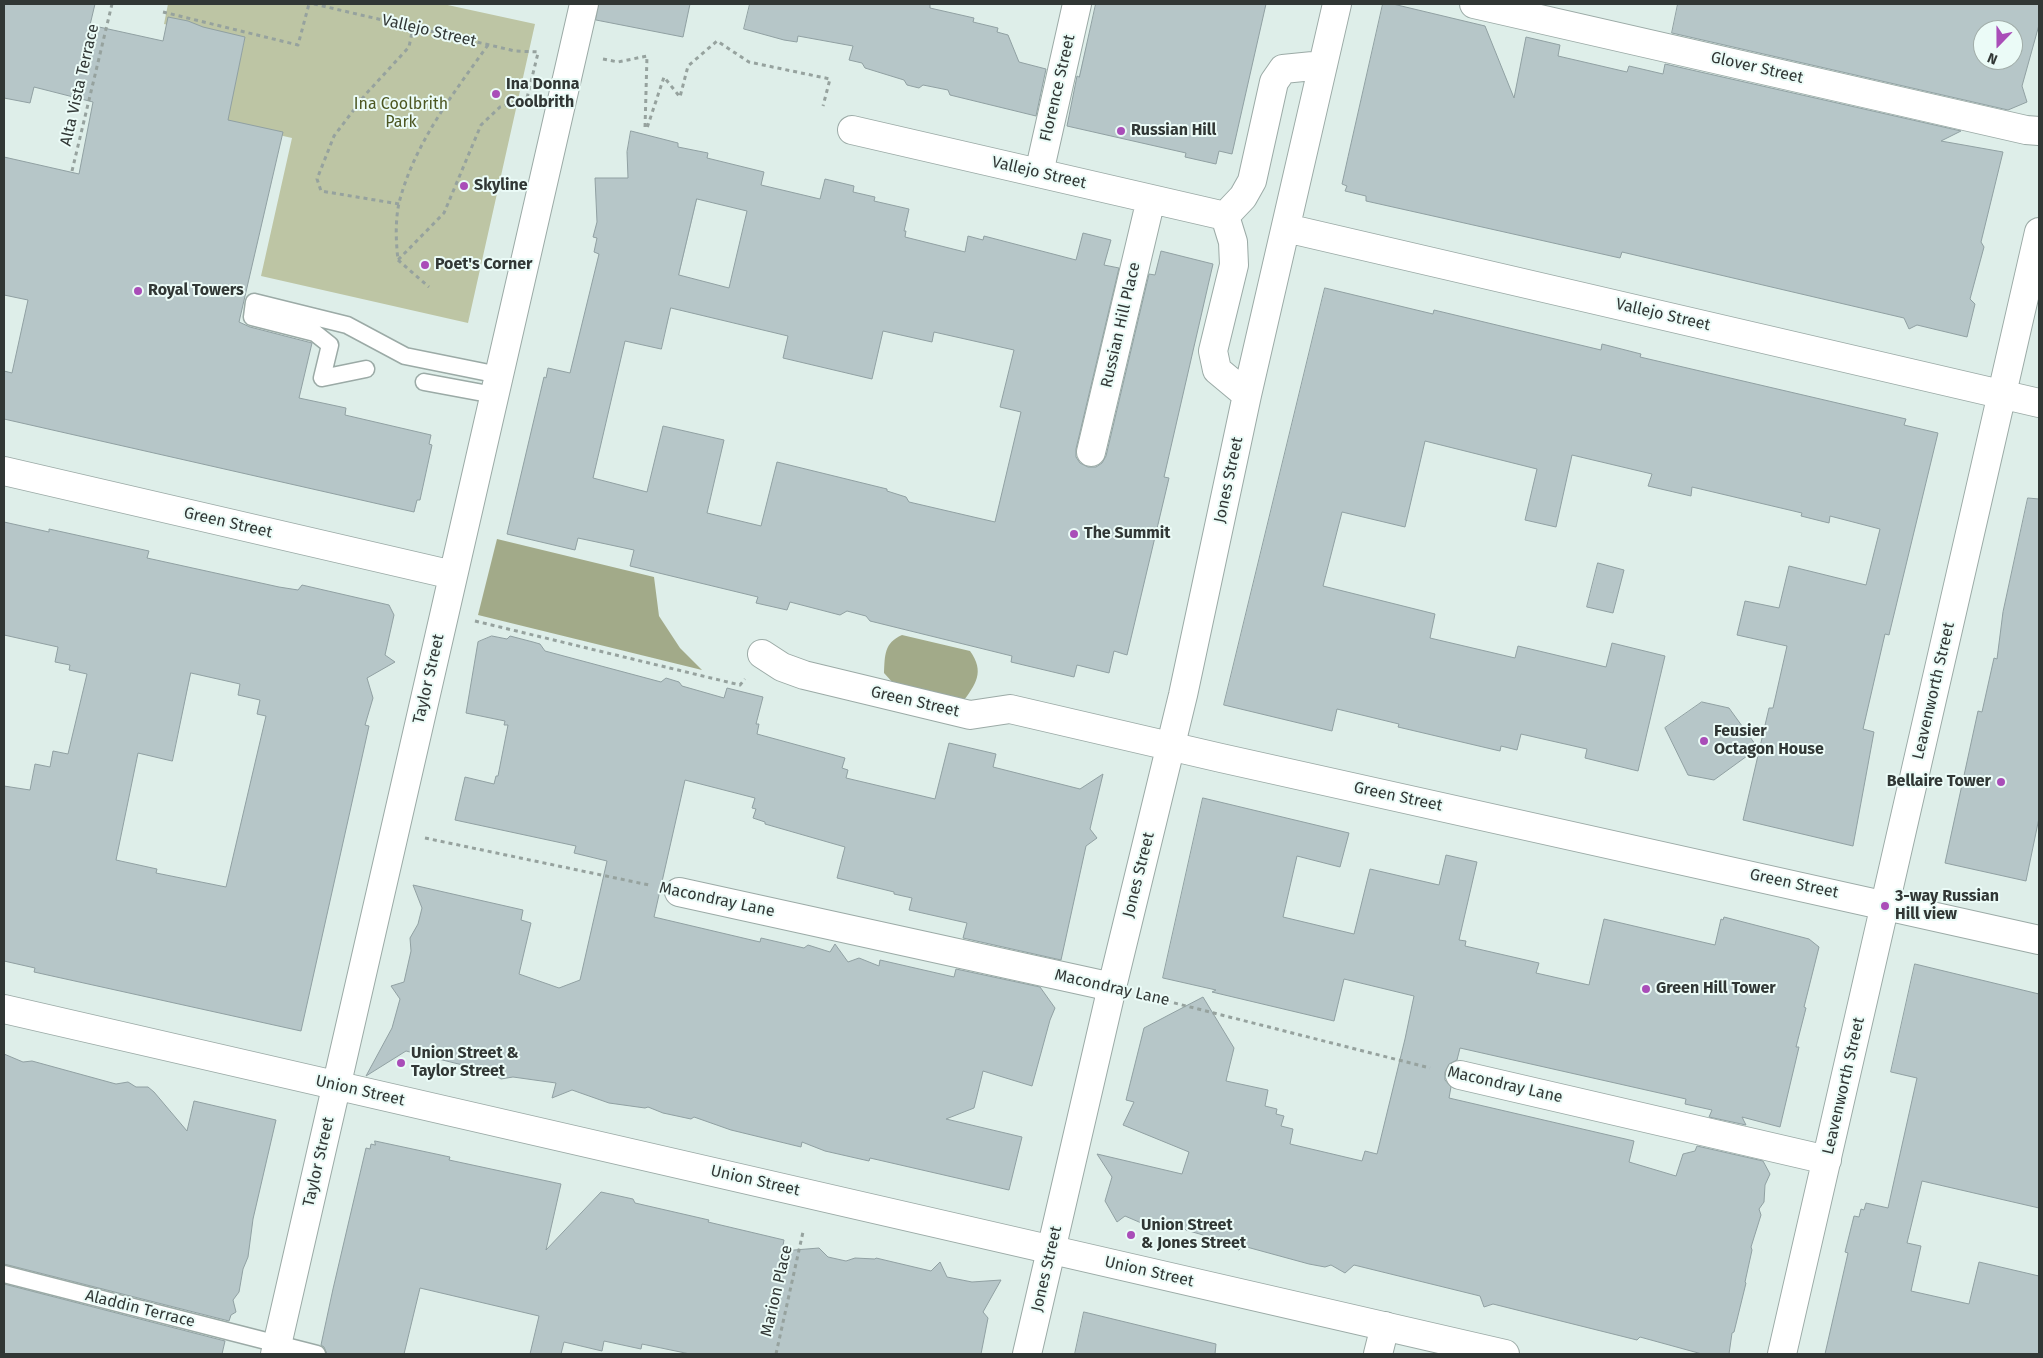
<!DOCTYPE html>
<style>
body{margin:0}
#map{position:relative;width:2043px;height:1358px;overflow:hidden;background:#deeee9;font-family:"Fira Sans",sans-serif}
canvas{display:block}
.frame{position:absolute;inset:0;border:5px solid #313735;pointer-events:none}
.north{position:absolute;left:1973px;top:20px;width:50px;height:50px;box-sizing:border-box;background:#ebfbf7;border:1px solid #a1ada9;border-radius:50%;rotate:202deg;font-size:14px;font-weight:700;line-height:20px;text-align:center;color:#313735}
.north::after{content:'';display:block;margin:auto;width:18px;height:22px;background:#a94db8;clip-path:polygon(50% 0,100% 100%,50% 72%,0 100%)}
</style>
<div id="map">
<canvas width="2043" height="1358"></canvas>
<div class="frame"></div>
<div class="north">N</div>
</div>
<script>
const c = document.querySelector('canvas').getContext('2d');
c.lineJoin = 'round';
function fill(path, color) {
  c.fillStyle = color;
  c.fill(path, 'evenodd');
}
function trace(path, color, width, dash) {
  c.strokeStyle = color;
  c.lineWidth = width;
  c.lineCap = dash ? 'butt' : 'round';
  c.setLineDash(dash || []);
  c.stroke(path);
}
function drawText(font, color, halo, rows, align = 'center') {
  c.font = font + ' "Fira Sans",sans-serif';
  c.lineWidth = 4;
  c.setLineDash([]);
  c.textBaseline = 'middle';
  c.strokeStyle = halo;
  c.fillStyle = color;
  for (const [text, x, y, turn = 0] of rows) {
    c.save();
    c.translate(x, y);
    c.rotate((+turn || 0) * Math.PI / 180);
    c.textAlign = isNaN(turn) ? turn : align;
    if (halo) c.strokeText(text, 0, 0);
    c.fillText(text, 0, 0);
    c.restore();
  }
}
fill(new Path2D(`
 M168,4H443L535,24L468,323L261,276L292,138L226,123L244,42L164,24Z`), '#bdc5a4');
fill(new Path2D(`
 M497,539L654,577L659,616L680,648L702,670L478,615Z
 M902,635L970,651C985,672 976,684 962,703L894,684L884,673C885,655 884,643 902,635Z`), '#a2aa89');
const building = new Path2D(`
 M4,4H95L90,25L163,41L168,17L188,21L203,27L245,37L228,120L283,132L239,322L250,327L312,343L299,398L346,408L345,415L431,435L429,444L432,445L420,500H417L414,512L4,419V371L12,373L28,300L4,295V157L79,174L93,102L34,87L30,103L4,98Z
 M599,4H690L683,37L596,20Z
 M750,4H930V8L974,18L973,22L998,28L997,32L1008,35L1019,62L1046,69L1036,116L950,95L948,90L923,85L919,88L907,85L904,80L865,68L862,63L849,60L853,46L798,36L797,42L784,40L744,29Z
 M1096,4H1266L1232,154L1219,151L1216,164L1185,157L1186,153L1067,126L1077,76L1079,77Z
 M1383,4H1393L1485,26L1514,98L1526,37L1560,45L1558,56L1627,72L1629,66L1663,74L1665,64L1961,131L1941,141L2003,152L1981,242L1984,247L1970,299L1975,304L1967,337L1917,325L1909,329L1904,318L1844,304L1622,252L1620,258L1442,218L1366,201V196L1345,191L1347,186L1342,184L1348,157Z
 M1678,4H2039V25L2022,86L2027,102L2008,110L1672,33ZM1983,30H2013V60H1983Z
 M631,131L678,143V147L708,153L707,158L764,172L761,185L820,199L825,179L854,186L853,192L875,197L874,201L909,209L904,231H906L905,237L965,252L968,236L983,240L984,236L1076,260L1083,233L1111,240L1104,265L1119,268L1076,449V457L1080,463L1088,467H1096L1102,463L1106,456L1149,274L1155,275L1161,251L1213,264L1164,477L1169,478L1127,655L1114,651L1109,673L1077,665L1074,677L1011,662L1012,656L870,621L866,616L847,611L840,615L790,602L787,610L756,603L758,597L630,566L634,550L578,538L575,550L507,534L544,377L546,378L548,368L570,373L599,254L594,252L597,238L593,237L597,222L595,178H628L627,152ZM697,199L747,211L729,288L679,275ZM671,308L788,336L783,358L872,379L883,331L932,342L934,332L1014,350L1000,407L1021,412L995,522L909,502L906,497L887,491V489L777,462L761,526L707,513L724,440L663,426L647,492L593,478L625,341L661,349Z
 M1325,288L1433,314L1434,310L1601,350L1602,344L1641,354L1640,357L1906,419L1904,425L1938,433L1889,635L1885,634L1863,729L1874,732L1853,846L1743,820L1769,708H1773L1787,646L1737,635L1745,601L1779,608L1789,566L1866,585L1880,529L1830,516L1829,523L1801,516L1802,513L1692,487L1691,496L1648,486L1652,474L1572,455L1556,527L1525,520L1537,469L1425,441L1405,527L1342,512L1323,586L1435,614L1430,638L1515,658L1518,646L1606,667L1612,643L1665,656L1638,771L1585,758L1587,749L1521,734L1517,750L1501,746L1500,751L1398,727L1399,724L1337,709L1332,731L1224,705Z
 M2028,498L2039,499V818L2026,881L1945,863L1978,711L1982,712L1994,658L1997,659L2003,612Z
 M4,522L49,532V529L149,551L147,558L279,587L298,590L302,585L389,605L394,615L385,655L395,662L367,678L373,698L365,725L369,726L301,1031L34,972L35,968L4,961V786L30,790L35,764L50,767L53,751L68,754L87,674L69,670L70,665L55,662L58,647L4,635ZM191,673L240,684L238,695L260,700L257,714L266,716L226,887L156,873L157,869L116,860L138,753L172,761Z
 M1598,563L1624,570L1613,613L1587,607Z
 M492,636L507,639L510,636L533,642L540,644L545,651L661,682L666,678L679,682L682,686L724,698L727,688L763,697L756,724H759L757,734L845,758L842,768L848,770L846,778L935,799L949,743L996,754L993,767L1080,789L1103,774L1090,829L1097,838L1086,846L1061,960L963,938L967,923L909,910L912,898L894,894V892L837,878L845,847L765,824V822L753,818L756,809L752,808L755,798L685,780L654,917L760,942L761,938L804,948L808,945L830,952L835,944L848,962L859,958L879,966L880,960L954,977L956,969L1040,987L1055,1008L1050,1020L1032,1086L983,1071L974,1108L946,1119L1022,1137L1009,1190L870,1158L869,1161L825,1151L802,1142L801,1147L731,1130L694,1117L691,1119L663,1113L648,1107L645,1108L609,1103L572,1090L552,1098L556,1083L513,1077L501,1079L491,1072L406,1051L366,1076L392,1028L400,999L391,986L404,982L411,951L410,938L418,924L422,908L413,885L523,910L521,920L531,923L519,974L559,988L580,980L607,861L574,853L576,846L455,820L465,777L494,784L496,776H498L508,725H504L505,721L466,713L478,642Z
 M1702,702L1729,708L1758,748L1714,780L1688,775L1665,728Z
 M1203,798L1349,833L1340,867L1297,856L1283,917L1354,934L1370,869L1439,885L1446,855L1477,862L1459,940L1466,941L1465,946L1539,963L1536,973L1589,985L1604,919L1715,945L1721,919L1723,920L1724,917L1809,939L1819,947L1804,1007L1806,1008L1796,1047H1799L1780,1127L1742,1117L1746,1125L1709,1117L1712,1110L1685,1104L1686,1099L1460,1048L1457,1060L1449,1064L1445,1072V1080L1451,1087L1449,1098L1634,1141L1629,1162L1676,1176L1683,1154L1695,1151L1697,1146L1763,1161L1770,1174L1765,1185L1764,1202L1759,1209L1761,1215L1751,1247L1752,1250L1745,1282L1746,1283L1734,1332L1732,1333L1729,1354H1702L1640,1337L1637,1340L1493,1304L1484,1307L1480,1296L1354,1265L1345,1273L1331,1265L1325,1267L1309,1264L1243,1246L1239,1250L1217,1242L1209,1248L1203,1235L1186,1230L1178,1223L1168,1226L1156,1221L1146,1225L1125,1216L1117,1222L1105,1201L1112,1177L1097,1154L1182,1174L1189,1152L1123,1125L1134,1102L1126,1100L1144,1028L1203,997L1234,1048L1226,1081L1268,1090L1265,1106L1277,1109L1276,1114L1284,1116L1281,1126L1293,1129L1290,1144L1362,1161L1365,1151L1377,1154L1405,1039L1414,996L1344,979L1334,1021L1212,992L1216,990L1163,978Z
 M1915,964L2039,994V1208L1922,1181L1907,1243L1921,1246L1911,1291L1969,1304L1979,1262L2039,1276V1354H1825L1848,1253L1845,1252L1854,1216L1859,1217L1861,1209L1864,1210L1866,1203L1888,1208L1917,1078L1891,1072Z
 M4,1054L23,1062L32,1061L116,1084L128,1082L136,1087H148L154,1092L187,1131L194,1101L276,1120L253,1219L248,1257L243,1269L239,1292L233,1300L236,1312L231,1315L229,1321L4,1264Z
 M375,1141L450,1157L449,1160L561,1184L546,1250L601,1192L633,1199L635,1203L709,1220L708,1222L784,1240L782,1251L819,1248L828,1257L846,1261L855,1258L875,1259L876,1258L931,1271L940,1262L947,1277L972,1282L1001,1280L983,1312L988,1318L981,1354H690L642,1344L641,1349L604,1341L602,1351L564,1342L561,1354H530L539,1316L420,1288L404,1354H327L324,1347L321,1345L333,1289L366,1148L370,1149L371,1144L375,1145Z
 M4,1284L225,1341L222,1354H4Z
 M1084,1312L1216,1344L1215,1354H1075Z`);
fill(building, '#b6c6c8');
trace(building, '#90a0a2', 1);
const service = new Path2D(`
 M366,369L322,378L330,345L315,333L252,317L254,302L347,325L405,356L499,375
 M424,382L494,395
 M4,1274L317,1354`);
const minor = new Path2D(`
 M1474,4L2026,130L2039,131
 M852,130L1225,216
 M1039,173L1077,4
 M1225,216L1243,197L1252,181L1274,82L1283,69L1323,65
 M1225,216L1233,242L1234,265L1213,351L1217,370L1247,395
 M1286,228L2039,403
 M1091,452L1151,199
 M4,471L453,575
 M762,654L782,667L804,675L970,715L1010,709L1221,758L2039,940
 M679,892L1112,987
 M1460,1075L1827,1160
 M275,1354L584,4
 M1027,1354L1112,987L1183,695L1247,395L1337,4
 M1378,1354L1385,1326
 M1782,1354L2039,232`);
const tertiary = new Path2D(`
 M4,1009L1505,1354`);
trace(service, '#9baaa6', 19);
trace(minor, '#9baaa6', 30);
trace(tertiary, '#9baaa6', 30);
trace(new Path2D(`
 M314,4L515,51L540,52
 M163,12L298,45L309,4
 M488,45C453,94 414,144 399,203C395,222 396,242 398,260L444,213L481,125L500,107L527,98L538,53
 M603,59L618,62L647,56L645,128H647L664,77L680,97L688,66L717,41L749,62L830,79L823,106
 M72,171L112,4
 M399,204L321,191L317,179L334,136L365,95L409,47L413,27
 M398,260L429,287
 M475,621L740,685L745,679
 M425,838L649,885
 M1143,995L1430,1068
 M776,1354L803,1232`), '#96a29e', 3, [4, 4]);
trace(service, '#fff', 16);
trace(minor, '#fff', 28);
trace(tertiary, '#fff', 28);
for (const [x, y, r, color] of [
 [496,94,5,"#a94db8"],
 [1121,131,5,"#a94db8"],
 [464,186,5,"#a94db8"],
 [425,265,5,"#a94db8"],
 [138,291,5,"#a94db8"],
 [1074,534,5,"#a94db8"],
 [1704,741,5,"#a94db8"],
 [2001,782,5,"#a94db8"],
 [1885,906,5,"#a94db8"],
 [1646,989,5,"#a94db8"],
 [401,1063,5,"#a94db8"],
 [1131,1235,5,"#a94db8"]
]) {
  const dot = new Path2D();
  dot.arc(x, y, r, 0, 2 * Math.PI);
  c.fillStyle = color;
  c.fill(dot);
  trace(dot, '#ebfbf7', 2);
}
drawText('16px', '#313735', '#ebfbf7', [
 ["Vallejo Street",429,31,13],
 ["Glover Street",1757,68,13],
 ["Alta Vista Terrace",80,85,-77],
 ["Florence Street",1058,88,-77],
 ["Vallejo Street",1039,173,13],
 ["Vallejo Street",1663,315,13],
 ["Russian Hill Place",1121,325,-77],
 ["Jones Street",1229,480,-78],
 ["Green Street",228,523,13],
 ["Taylor Street",429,679,-77],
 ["Leavenworth Street",1934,691,-77],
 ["Green Street",915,702,13],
 ["Green Street",1398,797,12],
 ["Jones Street",1139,875,-76],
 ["Green Street",1794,884,12],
 ["Macondray Lane",717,900,12],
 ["Macondray Lane",1112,988,13],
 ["Macondray Lane",1505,1085,13],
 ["Leavenworth Street",1844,1086,-77],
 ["Union Street",360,1091,13],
 ["Taylor Street",319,1162,-77],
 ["Union Street",755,1181,13],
 ["Jones Street",1047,1269,-77],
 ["Union Street",1149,1272,13],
 ["Marion Place",777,1291,-77],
 ["Aladdin Terrace",140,1309,14]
]);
drawText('bold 16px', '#313735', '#ebfbf7', [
 ["Ina Donna",506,85],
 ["Coolbrith",506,103],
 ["Russian Hill",1131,131],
 ["Skyline",474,186],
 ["Poet's Corner",435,265],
 ["Royal Towers",148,291],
 ["The Summit",1084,534],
 ["Feusier",1714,732],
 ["Octagon House",1714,750],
 ["Bellaire Tower",1991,782,"right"],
 ["3-way Russian",1895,897],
 ["Hill view",1895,915],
 ["Green Hill Tower",1656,989],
 ["Union Street &",411,1054],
 ["Taylor Street",411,1072],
 ["Union Street",1141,1226],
 ["& Jones Street",1141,1244]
], 'left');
drawText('16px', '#4c5621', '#ebfbf7', [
 ["Ina Coolbrith",401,105],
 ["Park",401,123]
]);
</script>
